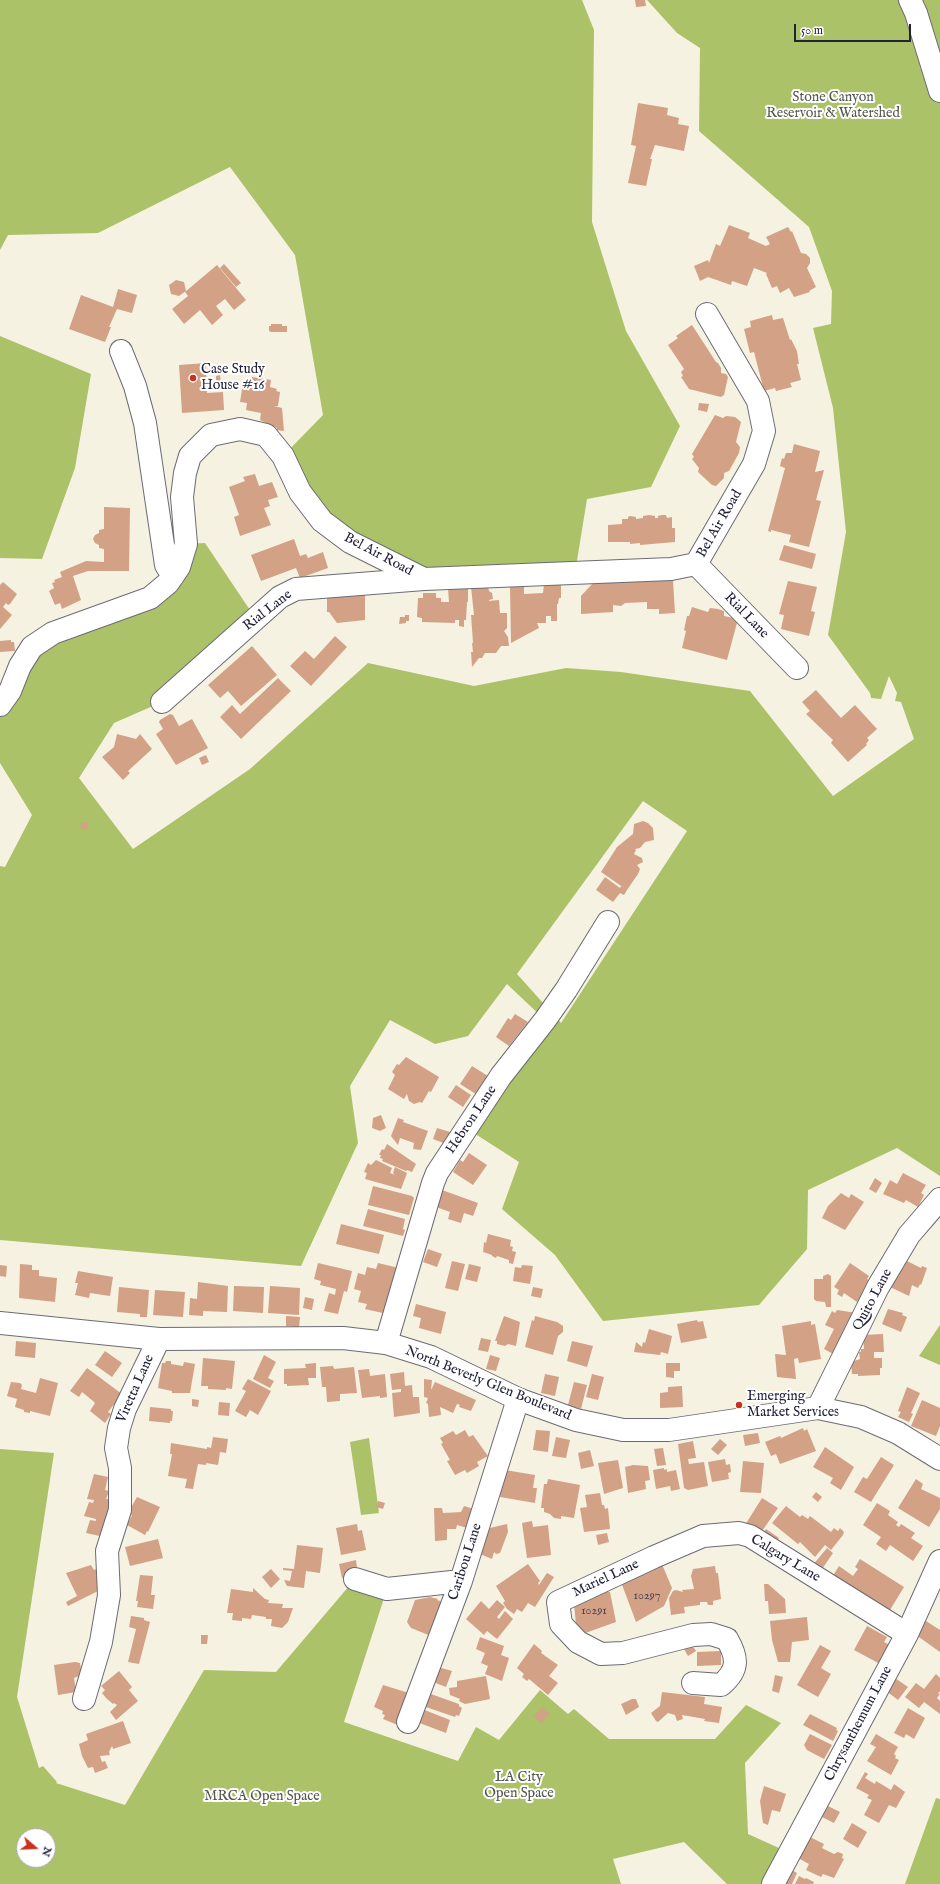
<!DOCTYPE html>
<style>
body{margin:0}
#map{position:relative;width:940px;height:1884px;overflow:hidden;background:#f5f2e2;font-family:"IM FELL English",serif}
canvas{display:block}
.north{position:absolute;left:16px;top:1828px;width:40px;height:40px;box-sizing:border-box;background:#fff;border:1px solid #a7a7b1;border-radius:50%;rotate:109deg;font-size:11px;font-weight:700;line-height:16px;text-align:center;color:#22223b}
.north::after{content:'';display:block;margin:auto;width:14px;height:18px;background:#c8321e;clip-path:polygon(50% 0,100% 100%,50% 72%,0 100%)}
.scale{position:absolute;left:794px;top:24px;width:117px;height:18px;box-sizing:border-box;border:2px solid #22223b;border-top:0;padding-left:5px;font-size:12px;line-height:14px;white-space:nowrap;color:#22223b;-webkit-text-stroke:3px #fff;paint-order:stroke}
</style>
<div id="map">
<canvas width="940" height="1884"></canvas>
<div class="north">N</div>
<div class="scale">50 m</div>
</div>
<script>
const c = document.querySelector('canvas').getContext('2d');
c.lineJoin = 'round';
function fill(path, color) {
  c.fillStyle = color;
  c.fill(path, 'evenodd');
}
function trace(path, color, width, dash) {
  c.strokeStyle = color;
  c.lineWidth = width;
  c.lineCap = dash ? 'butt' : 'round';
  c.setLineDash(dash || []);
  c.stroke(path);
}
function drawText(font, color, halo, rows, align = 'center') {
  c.font = font + ' "IM FELL English",serif';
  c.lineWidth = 4;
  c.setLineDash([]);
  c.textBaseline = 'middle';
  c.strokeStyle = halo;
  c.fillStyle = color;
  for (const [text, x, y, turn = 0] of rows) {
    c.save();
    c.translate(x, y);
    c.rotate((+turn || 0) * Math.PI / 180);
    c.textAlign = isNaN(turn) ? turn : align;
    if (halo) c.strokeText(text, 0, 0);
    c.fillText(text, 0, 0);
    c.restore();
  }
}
fill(new Path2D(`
 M0,0H582L594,30L592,222L626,331L680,426L651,487L587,499L575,573L424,579L350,542L283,456L323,415L295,255L230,167L98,233L8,235L0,250Z
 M647,0H940V1176L897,1148L808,1190L807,1249L759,1305L603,1321L555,1255L502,1209L519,1162L466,1128L545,1020L507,984L468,1036L435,1044L390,1020L350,1086L358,1143L301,1266L0,1240V866L5,867L32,815L0,763V705L32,647L150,598L186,544L205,543L256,619L162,702L114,723L79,778L133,849L250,769L368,663L474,686L566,668L621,672L750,691L833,796L914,739L901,702L895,701L897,693L889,676L881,699L871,698L870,693L828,635L846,532L833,408L813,328L831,324L832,291L809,227L699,131L700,48L677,33ZM643,801L687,831L561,1023L517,974Z
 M0,336L91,374L75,468L42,559L0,558Z
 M940,1325V1365L919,1356Z
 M369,1438L379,1513L361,1515L350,1442Z
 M0,1449L54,1453L17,1697L39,1768L43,1766L57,1782L56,1783L125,1805L204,1670L276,1672L355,1579L387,1589L344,1722L458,1761L476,1727L499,1740L540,1690L568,1714L574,1709L609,1739H715L746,1705L781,1723L745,1763L748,1834L790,1853L773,1884H727L684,1842L613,1859L621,1884H0ZM24,1836H48V1860H24Z
 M936,1798L940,1799V1884H905Z`), '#abc268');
fill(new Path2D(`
 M635,0H645L646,6L636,7Z
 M638,103L668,108L667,115L679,118L678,124L689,126L684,151L655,145L650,159H652L646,186L628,183L636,146L631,145Z
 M729,225L750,233L748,238L766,246L770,244L766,237L788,227L791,232L792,231L801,253L806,254L810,258V263L807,268L816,287L809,291L810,292L794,297L789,288L780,293L777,286L772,288L766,274L767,273L754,268L747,286L732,281L731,285L708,277L700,281L694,266L708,260L709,263L716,244L720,246Z
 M224,264L241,283L236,287L220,268Z
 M217,265L246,300L234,310L225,299L216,306L223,315L212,325L200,310L184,324L172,309L188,296L185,292Z
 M176,280L184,282L186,291L179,296L171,294L169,285Z
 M118,289L137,295L132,313L117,309L109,327H111L105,342L69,329L81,295L113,307Z
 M772,315L773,320L783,318L790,340L791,339L797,351L799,364H797L801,380L790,383L792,387L776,391L775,388L764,391L754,352L750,353L744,329L751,327L750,321Z
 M271,324H282V326H287V332H271L269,331V326H271Z
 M692,325L716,362L718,363L721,368V373L726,374L728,377L724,395L721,397L689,389L681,377L683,376L681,372L684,369L668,345L678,338L676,336Z
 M206,363L207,393L223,392L224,410L182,413L179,365Z
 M220,375L221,384L216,385V376Z
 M252,377L271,380L270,387L277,389L276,391L280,392L278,406H274L282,408L284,431L276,430L277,428L260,420L261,413L246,410L247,403L240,402L243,383L251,384Z
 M699,403L709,404L707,412L698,410Z
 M715,415L723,418L726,416L735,417L741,422L736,442L740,447L739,453L729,471L724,473V478L716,486L712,485L698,472L699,468L692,459L694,457L692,454Z
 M794,444L820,451L815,472L824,470L816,500L821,501L809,547L789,542L791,535L771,530V532L768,531L785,468L780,466L782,458L784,459L786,453H792Z
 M255,474L259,486L272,482L278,497L268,500L270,506L264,508L271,525L240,536L234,517L239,515L229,487L245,481L243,477Z
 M104,507L130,508L129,571H88L73,576L81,600L62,609L60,603L55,605L49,591L54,588L52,583L55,582L54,580L62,577L60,572L86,561L104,562V549L99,548V545L95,543L93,539L95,535L99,533V530L104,529Z
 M649,515L655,516V518H658V516L662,515H666L667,518L672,517V528H675V542L640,545V543L630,544V542H608V525L622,524V519H628V517L630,516L636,517V519L643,518V516Z
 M294,539L300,556L306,554L308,558L323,552L328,568L300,578L296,568L261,581L251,555Z
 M784,545L816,554L812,569L779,560Z
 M673,580L675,613L659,614V609H647V602L625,603L621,606L613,605V612L581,614V596L593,583Z
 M788,581L817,587L811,611L815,612L809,636L781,629L784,615L779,614Z
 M3,582L17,594L10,604L8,605L6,603L3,607L12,615L0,629V585Z
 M561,583V598H559L558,604H557V621H551V616H546V623H537L539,628L511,643L510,586H524V594L543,593L544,584Z
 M488,586L489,591L492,593L493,599L489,600V601L499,600L500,613H507V628L504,631L508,637L509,646H501L496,653H485L482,658H479L472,667L471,652H473L472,643H473L471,615H474L471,587Z
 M468,587V602H467L466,620H464V627L459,626V620H455V623L422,622V618L417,617L418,598H423V593H436V598H441V602H449L448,588Z
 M365,593V620L337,623L329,612H327V594Z
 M692,607L708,612L710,608L718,609L724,611V616L738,619L727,660L682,648L686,631L684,630L687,616H689Z
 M405,615H409V621H406V623L399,624L400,617H405Z
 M335,636L347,647L311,686L290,666L305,651L314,659Z
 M11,640V642H14L15,651L0,652V641Z
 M252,646L277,675L241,706L228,691L220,698L208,685Z
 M278,678L291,691L241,739L220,717L232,705L240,714Z
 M816,690L841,718L855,705L877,729L867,738L869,740L866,744L867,745L848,762L831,743L833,740L806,714L810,711L802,702Z
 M170,714L173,715L179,726L192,719L208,748L176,765L156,734L163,729L159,722L160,720Z
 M117,734L136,739L140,734L152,749L128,771L130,773L123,780L102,757L114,747Z
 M206,755L209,762L202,765L199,758Z
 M643,821L648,823L653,828L654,840L645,842L640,848L635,849L636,850L634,854L642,858L643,862L637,865L640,869L638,874L627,890L601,872L617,847L633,834L634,824Z
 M87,822L88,828L82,830L80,823Z
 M605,877L620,888L621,886L627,890L624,895L620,893L613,902L596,890Z
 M515,1014L528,1022L509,1046L496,1037L508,1018L511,1020Z
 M406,1057L439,1077L431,1092L429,1091L422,1103L420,1102L414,1104L409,1101L407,1094L404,1099L388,1089L395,1075L392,1072L397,1064L399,1065Z
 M472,1066L491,1078L479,1096L460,1084Z
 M456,1085L471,1095L463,1107L448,1097Z
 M381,1115L386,1128L380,1131L372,1128L373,1118Z
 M398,1118L404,1120L403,1122L428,1131L421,1150L413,1149L414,1143L400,1138L398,1145L391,1136Z
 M437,1128L450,1132L446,1144L433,1139Z
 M387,1144L416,1164L412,1172L407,1170L406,1171L382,1161L383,1159L380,1158L381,1155H379L382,1149L384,1150Z
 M469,1153L487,1165L473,1185L453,1172L460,1160L463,1162Z
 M376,1160L392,1168L390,1173L395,1175L393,1173L395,1167L407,1173L401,1189L365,1179L367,1173L364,1172L368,1163L371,1165Z
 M903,1173L926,1185L921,1193L924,1195L918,1207L906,1200L904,1203L883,1194L890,1180L897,1184Z
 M875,1178L882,1183L876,1193L869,1189Z
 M373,1186L412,1196L414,1198L409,1215L368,1205Z
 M442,1190L478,1203L473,1216L464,1213L461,1223L448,1219L450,1212L436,1207Z
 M841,1193L849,1198L851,1194L864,1202L845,1230L822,1218L828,1206Z
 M368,1209L405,1219L403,1229L405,1230L403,1236L363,1226Z
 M341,1224L384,1235L379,1254L336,1244Z
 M488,1234L511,1240L510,1246L513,1247L512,1251L516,1252L513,1264L509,1263V1260L497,1256L496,1258L492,1256V1255L483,1252L484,1242L486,1243Z
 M428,1249L442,1254L437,1267L423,1262Z
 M901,1258L921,1268L922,1266L927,1268L921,1285L920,1284L918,1288L912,1285L909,1296L888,1286Z
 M452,1261L465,1264L458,1291L445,1288Z
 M318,1263L352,1271L347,1292L344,1291L338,1314L324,1311L329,1293L335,1295L336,1289L320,1285L321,1281L314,1279Z
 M378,1263L399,1268L387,1314L365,1309L367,1304L358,1302L361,1291L354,1289L358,1273L365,1275L367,1267L376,1269Z
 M850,1263L869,1276L867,1279L871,1281L863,1302L859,1300L857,1302L844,1293L842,1297L837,1294L839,1290L834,1287Z
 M20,1264L32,1265V1270H39V1276L57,1278L55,1302L19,1298Z
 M469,1264L481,1267L477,1282L465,1279Z
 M0,1265L7,1266L6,1277L0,1276Z
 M522,1265L533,1266L530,1284L513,1281L515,1267L521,1268Z
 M78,1271L113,1277L110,1296L90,1293L89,1298L75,1295L78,1283H75Z
 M828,1274L831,1276V1307H826L825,1302L816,1301L814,1299V1279H823V1276Z
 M198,1282L228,1286L227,1312L203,1311V1316L189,1315L190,1298L197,1299Z
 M234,1286L264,1287L263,1313L233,1311Z
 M270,1286L300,1288L299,1315L268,1313Z
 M119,1287L149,1290L147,1317H140V1314L117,1312Z
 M533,1287L543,1289L541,1298L531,1296Z
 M155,1290L185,1292L183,1317L153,1315Z
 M305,1297L314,1299L312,1310L303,1308Z
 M416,1304L446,1312L441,1334L419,1328L421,1318L413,1316Z
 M888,1309L903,1313L902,1315L907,1317L901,1332L882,1324Z
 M837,1310L857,1313L837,1356L824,1349L834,1329L825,1325L832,1311L835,1313Z
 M286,1316L300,1317L299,1327L286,1326Z
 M504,1316L520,1322L516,1346L508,1344L505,1346L497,1344V1341H495Z
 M535,1316L557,1322L563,1326V1332L558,1336L553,1355L525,1347L532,1320L534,1321Z
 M697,1320L698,1322L703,1321L707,1338L681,1343L677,1324Z
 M811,1321V1325L815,1324L821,1359L799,1363L798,1358L794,1359L796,1379L777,1377L775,1354L786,1355L782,1326Z
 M649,1329L672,1336L668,1354L661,1352L660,1355L634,1352L636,1342L642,1347L643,1342L645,1343Z
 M883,1334L884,1352H874V1358H882V1368H880V1375L858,1376V1374H852L851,1362L860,1359L859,1352H861V1349H864L863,1335Z
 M481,1338L491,1340L488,1352L478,1350Z
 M16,1341L36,1343L35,1358L15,1356Z
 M572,1341L593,1346L587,1367L567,1361Z
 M105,1351L122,1363L112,1377L95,1365Z
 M264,1355L276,1362L268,1378L274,1381L270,1388L253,1379Z
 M490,1355L500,1358L496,1371L486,1369Z
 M203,1358L235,1361L232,1389L226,1388V1390L208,1389V1386H201Z
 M166,1361H171V1364L183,1366L184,1362L195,1364L190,1393H172V1391L158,1388L162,1363H165Z
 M316,1363V1378H308L309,1385L287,1386V1384H284V1369L306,1368L305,1364Z
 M666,1363H680V1371H674V1378L666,1377Z
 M333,1366L334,1369L354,1367L357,1393L340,1394V1401L327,1402L326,1387H322L320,1367Z
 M87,1368L122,1394L108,1412L111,1414L105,1423L90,1411L95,1403L93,1401L82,1392L79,1397L70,1391Z
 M369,1369L370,1376L385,1374L387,1397L380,1398V1396L362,1398L358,1370Z
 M404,1372L405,1386L412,1385L413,1397H419L420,1413L394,1417L392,1393L401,1392V1389L392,1390L390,1374Z
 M545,1374L559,1377L555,1396L541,1393Z
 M592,1374L604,1377L598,1400L586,1397Z
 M40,1378L58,1383L50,1416L30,1411V1413L24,1412V1410L15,1407L17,1399L7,1396L11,1382L20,1383L22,1385L21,1389L36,1393Z
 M248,1379L271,1391L258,1415L250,1410L246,1417L235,1411L246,1391L242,1389Z
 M424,1379L432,1380L431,1390L435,1382L476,1400L471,1411L459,1407L460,1405L457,1404L453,1413L440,1407L441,1415L429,1417L428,1404L426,1403L428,1398L424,1397Z
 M574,1382L587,1385L581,1409L568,1405Z
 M682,1386L683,1407L660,1408V1393L668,1392V1387Z
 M907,1387L920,1393L911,1413L913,1414L909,1422L898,1417L901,1412L898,1411Z
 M192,1399L199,1400L198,1407L192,1406Z
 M922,1400L940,1408V1426L936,1436L911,1426Z
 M219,1402L230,1403L229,1416L218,1415Z
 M150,1407L171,1409V1411H173L172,1421H170V1423L149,1421Z
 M803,1428L804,1431L807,1429L816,1451L780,1464L776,1454L771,1456L765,1442L780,1436L781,1438Z
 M465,1430L469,1437L473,1435L488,1456L477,1462L479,1466L467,1473L465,1470L455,1475L447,1461L450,1460L441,1444L443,1443L440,1438L453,1431L456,1435Z
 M536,1430L550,1431L548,1452L533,1450Z
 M758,1433L760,1443L745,1446L743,1435Z
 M213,1437L228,1439L226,1453L220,1452L218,1465L206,1463V1465L198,1464L193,1489L185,1488L187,1479L168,1476L172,1454H170L171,1443L207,1449V1447L211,1448Z
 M556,1437L570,1440L566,1458L552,1456Z
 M720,1439L727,1445L718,1455L711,1449Z
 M693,1441L696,1458L688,1459L689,1464L704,1462L708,1486L688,1490L684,1488L678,1444Z
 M825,1447L854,1467L841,1490L830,1483L833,1478L813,1467Z
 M663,1448L666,1465L657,1466L654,1449Z
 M590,1450L594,1466L581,1469L578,1453Z
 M881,1457L894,1465L871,1502L854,1492L863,1477L867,1479Z
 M725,1459L726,1465L730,1464L731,1472L728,1473L729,1479L712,1482L708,1462Z
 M618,1460L623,1488L604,1494L598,1463Z
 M743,1461L764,1463L761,1493L740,1492Z
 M633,1465L648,1466L650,1480L645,1481L646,1489L628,1493L625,1467Z
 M664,1468V1470L667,1469V1472L676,1470L680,1489L671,1491L670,1486L656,1489L653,1470Z
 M505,1470L535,1475L533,1488H537L535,1503L500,1497Z
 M94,1474L108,1477L105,1490L109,1491L106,1499H109V1502H111L109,1538L86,1533L90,1520L96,1521V1519L84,1516L89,1502L93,1503L94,1500L87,1499Z
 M548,1479L580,1485L574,1518L561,1516V1519L554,1518L550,1514L544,1512V1508H541L544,1484H547Z
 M916,1479L923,1484L921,1489L940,1498V1509L929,1527L898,1508Z
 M816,1492L822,1497L818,1502L812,1497Z
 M600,1493L602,1505H604L605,1509L608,1508L610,1529L584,1532L580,1508L587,1507L585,1495Z
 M137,1497L160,1507L148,1532L147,1531L145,1535L127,1525L132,1515L128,1513Z
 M762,1498L778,1508L760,1534L745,1525Z
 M378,1501L385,1503L383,1509L376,1507Z
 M877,1503L890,1511L888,1515L898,1522L896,1525L899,1527L901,1524L915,1533L911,1538L923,1546L913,1561L890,1545L886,1551L876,1544L881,1537L863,1525Z
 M464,1506L474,1509L467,1528L457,1525L456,1529H447V1540L435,1541L434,1508H442L443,1513L461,1512Z
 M786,1506L800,1517L802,1515L808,1519L810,1516L831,1532L834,1528L838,1531L840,1528L844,1532L843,1535L831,1550L825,1545L815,1557L800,1542L798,1544L772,1523Z
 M532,1521L533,1527L548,1525L551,1555L527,1558L522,1523Z
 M357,1524L358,1531L362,1530L366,1550L341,1555L336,1528Z
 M507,1524L508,1532L500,1553L496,1554L494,1552L492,1559L480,1554L490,1528Z
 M766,1529L779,1538L775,1544L762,1535Z
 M607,1533L609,1542L598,1545L596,1535Z
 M158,1539L163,1558L130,1566L125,1547Z
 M297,1545L323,1548L320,1573L306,1571L304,1588L287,1586L284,1580L290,1581L292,1571L283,1570V1568L294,1569Z
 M827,1548L833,1553L820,1572L812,1566Z
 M860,1559L904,1587L890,1610L871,1598L867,1603L831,1579L839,1566L853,1576L858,1569L855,1567Z
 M356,1560L358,1575L342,1578L339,1564Z
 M661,1562L672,1588L664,1606L636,1622L621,1582Z
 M528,1564L540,1581L538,1583L539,1585L547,1573L554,1577L535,1607L528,1603L522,1612L517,1609L514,1614L507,1609L503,1603L505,1601L496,1586Z
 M91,1565L94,1570L96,1569L102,1580V1589L68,1606L66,1602L77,1596L66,1573Z
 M715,1566L716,1573H718L721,1599L713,1601V1605H708L707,1602H700V1605L684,1607L685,1613L671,1615L669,1598L673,1591L676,1590L683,1592L682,1590L694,1589L691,1576L693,1569Z
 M271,1569L280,1579L271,1588L262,1577Z
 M140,1575L153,1576L151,1595H155L153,1609L137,1607L138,1601H136Z
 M764,1584H768L785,1599L786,1613L769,1614L768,1601H765Z
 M253,1588L265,1599L269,1600L268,1603L283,1604L282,1608H293L288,1622L282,1628L271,1626L272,1619H266V1617L252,1615L251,1619L242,1618V1621L232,1620L233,1613H227L231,1589L253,1592Z
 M599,1589L610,1592L616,1622L577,1636L574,1603Z
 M430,1597L438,1599L437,1600L443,1602L431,1636L411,1628L407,1622L415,1600Z
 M497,1600L505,1607L497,1617L499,1619L505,1611L513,1619L497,1639L487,1631L484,1635L466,1619L481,1601L489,1609Z
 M131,1616L144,1618V1620L150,1622L139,1664L128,1662L136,1629L129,1627Z
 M807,1617L809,1640L792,1642L790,1662H778L772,1640L770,1621Z
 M926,1621L940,1630V1652L916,1635Z
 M867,1626L887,1637L884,1642L890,1645L880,1664L854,1650Z
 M201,1635H208L207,1644H201Z
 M480,1637L504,1646L501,1655L509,1658L502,1681L485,1674L488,1666L481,1663L485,1653L476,1649Z
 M534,1644L542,1651L541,1653L558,1665L549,1676L558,1683L548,1695L529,1679L527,1681L522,1677L524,1674L517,1668Z
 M692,1645L696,1651L688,1656L684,1649Z
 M820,1645L831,1651L821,1668L831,1674L818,1697L797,1685Z
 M721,1651V1665L697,1666V1652Z
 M75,1662L80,1663L82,1675L74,1678L76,1692L58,1695L54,1665Z
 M438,1667L452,1671L446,1687L433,1682Z
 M119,1671L132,1687L129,1690L138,1701L116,1720L110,1712L117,1705L114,1703L113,1704L106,1698L102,1693L105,1690L101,1686Z
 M936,1674L940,1678V1691L938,1694H940L937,1698L940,1701V1714L924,1702L919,1708L905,1697L916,1683L924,1689Z
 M775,1675L783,1677L779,1693L772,1691Z
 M486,1676L490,1699L465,1704L459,1701L460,1699L450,1695L449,1688L457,1687V1681Z
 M895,1678L908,1687L898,1700L885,1690Z
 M383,1685L412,1694L400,1726L383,1719L385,1715L382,1714L383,1711L374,1707Z
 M662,1692L705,1697L704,1704L722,1707L719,1723L704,1721L705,1719L682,1715L683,1719L677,1721L675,1715L668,1713L658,1722L656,1721L651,1713L660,1706Z
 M428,1693L459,1704V1706L462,1708L459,1716L456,1715L455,1717L423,1706Z
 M632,1699H636L639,1707L626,1715L621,1704Z
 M542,1707L550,1714L541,1723L534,1716Z
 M908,1708L925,1718L914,1739L906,1734L904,1738L894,1733Z
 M422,1709L450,1720L446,1733L417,1722Z
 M810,1714L837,1728L836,1730L838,1731L833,1741L803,1725Z
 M123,1721L131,1743L113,1749L112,1746L109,1752L110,1755L100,1756L102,1762L105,1761L108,1768L95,1773L93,1767L88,1768L82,1756L79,1744L88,1740L86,1734Z
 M810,1734L832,1745L824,1759L807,1750L804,1745Z
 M876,1734L898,1747L894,1754L896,1756L895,1758L899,1760L891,1775L867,1761L876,1747L870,1744Z
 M865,1772L868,1774L865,1778L875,1784L876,1781L891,1790L894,1784L905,1792L896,1808L889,1805L879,1823L864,1815L872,1800L867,1798L869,1795L856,1788Z
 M764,1786L786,1794L780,1812L772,1810L768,1825L763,1823L760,1801Z
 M826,1805L840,1812L834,1823L820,1816Z
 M852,1823L867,1832L858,1848L843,1839Z
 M810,1837L824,1844L822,1848L834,1854L838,1852L843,1854L842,1858L844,1859L834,1878L823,1874L821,1877L806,1870L809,1864L798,1858Z
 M790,1869L797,1873L792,1884H786L780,1881Z
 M799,1876L805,1879L806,1878L814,1882L813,1884H795Z`), '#d3a186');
const minor = new Path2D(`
 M910,0L916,13L940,91
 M121,351L135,386L145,423L166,565L173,576
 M696,564L797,668
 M162,702L280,597L296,589L424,579
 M0,705L10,691L20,666L32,647L53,633L150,598L168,583L179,567L186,544L182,497L185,473L190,456L211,435L240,429L266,435L283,456L300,492L322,521L350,542L424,579L671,569L696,564L754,464L764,431L758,401L707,314
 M386,1343L433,1183L437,1173L501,1076L545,1020L566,990L608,922
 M818,1408L878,1287L909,1235L940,1199
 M355,1579L387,1589L461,1581
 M693,1683L721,1685C739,1670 738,1658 727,1639L711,1634L693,1635L623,1653L601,1654L578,1642L561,1624L558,1602L654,1557L703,1536L739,1533L750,1536L907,1634
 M84,1699L101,1642L109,1595L107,1551L120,1510V1468L116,1448L119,1428L125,1409L159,1339
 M408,1722L461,1581L518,1399
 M773,1884L907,1634L940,1561`);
const major = new Path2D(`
 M0,1323L159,1339L343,1338L386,1343L431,1357L518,1399L576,1420L623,1430H669L818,1408L861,1417L898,1433L940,1459`);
trace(minor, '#6c6b75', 24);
trace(major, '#6c6b75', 24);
trace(minor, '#fff', 22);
trace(major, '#fff', 22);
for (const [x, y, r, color] of [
 [193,378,4,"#c8321e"],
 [739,1405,4,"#c8321e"]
]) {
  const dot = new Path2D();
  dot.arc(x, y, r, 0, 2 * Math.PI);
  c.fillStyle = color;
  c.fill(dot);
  trace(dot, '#fff', 1.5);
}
drawText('12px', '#4e424e', null, [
 ["10297",647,1597],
 ["10291",594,1612]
]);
drawText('14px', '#525a4b', '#fff', [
 ["Stone Canyon",833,98],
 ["Reservoir & Watershed",833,114],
 ["LA City",519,1778],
 ["Open Space",519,1794],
 ["MRCA Open Space",262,1797]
]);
drawText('14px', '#22223b', '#fff', [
 ["Case Study",201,370],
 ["House #16",201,386],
 ["Emerging",747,1397],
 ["Market Services",747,1413]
], 'left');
drawText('14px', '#22223b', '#fff', [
 ["Bel Air Road",720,524,-60],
 ["Bel Air Road",378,555,28],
 ["Rial Lane",268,611,-38],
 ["Rial Lane",746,616,46],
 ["Hebron Lane",472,1120,-56],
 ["Quito Lane",873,1300,-62],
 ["North Beverly Glen Boulevard",488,1384,22],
 ["Viretta Lane",136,1389,-66],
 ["Calgary Lane",785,1559,31],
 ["Caribou Lane",466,1562,-72],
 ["Mariel Lane",606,1579,-25],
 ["Chrysanthemum Lane",859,1724,-62]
]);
</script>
